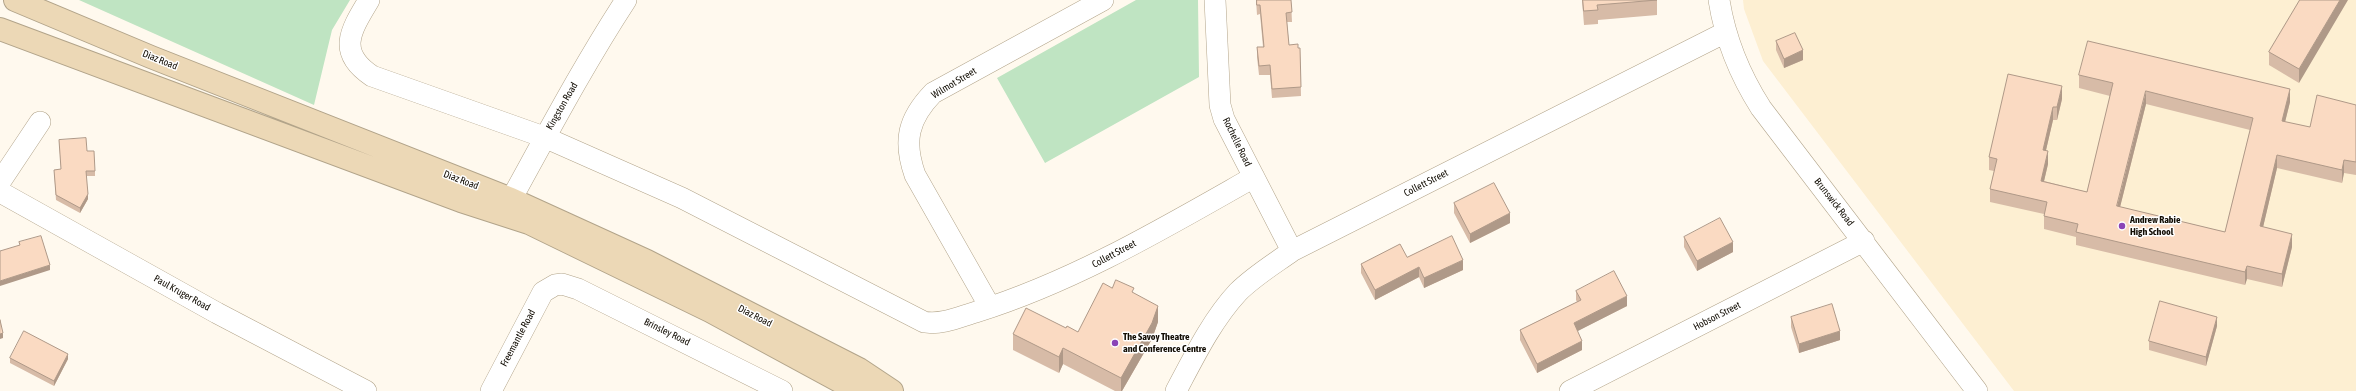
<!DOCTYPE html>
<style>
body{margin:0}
canvas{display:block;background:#fff9ee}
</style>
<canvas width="2356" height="391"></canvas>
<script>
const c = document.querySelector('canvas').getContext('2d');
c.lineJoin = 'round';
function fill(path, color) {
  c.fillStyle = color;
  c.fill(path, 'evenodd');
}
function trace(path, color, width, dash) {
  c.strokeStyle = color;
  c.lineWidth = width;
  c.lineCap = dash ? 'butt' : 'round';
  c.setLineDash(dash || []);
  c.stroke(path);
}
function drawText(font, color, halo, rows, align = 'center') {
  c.font = font + ' "Asap Condensed",sans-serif';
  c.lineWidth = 3;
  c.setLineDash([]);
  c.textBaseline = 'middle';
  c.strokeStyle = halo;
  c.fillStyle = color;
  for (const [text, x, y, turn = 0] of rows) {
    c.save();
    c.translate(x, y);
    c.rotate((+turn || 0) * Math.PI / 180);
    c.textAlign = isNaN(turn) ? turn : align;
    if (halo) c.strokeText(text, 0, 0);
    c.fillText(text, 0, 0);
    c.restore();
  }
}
fill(new Path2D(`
 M1743,0H2356V391H2014L1763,61L1744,9Z`), '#fdefd2');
fill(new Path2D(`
 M79,0H350L332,30L314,105Z
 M1136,0H1198L1199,77L1045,163L997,78Z`), '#bfe4c2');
const street = new Path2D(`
 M369,0C351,30 336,52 372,76L544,137L682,198L924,322C942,325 959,317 976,312C1075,281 1164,228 1254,177
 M1215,0L1220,105L1224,119L1292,251
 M1719,0C1725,38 1740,75 1761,108L1977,391
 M0,182L40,122
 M0,192L217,313L366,391
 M503,214C543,142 581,69 626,0
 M990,307L915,175C903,141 908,119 933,93L1103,0
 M491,391L543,292L555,285L562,284L578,289L782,391
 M1176,391C1194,357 1212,320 1238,292C1254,276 1274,264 1292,251L1726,32
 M1570,391L1864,241`);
const secondary = new Path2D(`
 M15,0L151,57L511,199L647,261L859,369L892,391
 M0,29L461,201L529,223L710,311L841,382L863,391`);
trace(street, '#b2a48a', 22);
trace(secondary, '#b2a48a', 24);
trace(street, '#fff', 21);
trace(secondary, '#ecd8b6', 22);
fill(new Path2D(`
 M1256,0H1291L1292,22H1287L1289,45L1298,48H1300L1301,96L1272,98L1270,75H1259L1257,57V47H1263L1260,14L1257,15Z
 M1582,0H1657V15L1598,20V24L1584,25Z
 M2300,0L2299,83L2269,65V52Z
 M1776,41L1803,60L1784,68L1776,50Z
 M2079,75L2290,102L2285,122L2310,127L2356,105V175L2344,173L2342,183L2277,168L2263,227L2292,247L2282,287L2247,279L2245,285L2076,245V237L2044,229V214L1990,202V189L1994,171L1989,170V157L2062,99L2057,120H2053L2046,150L2048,164L2044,181L2087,192L2110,96L2079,88ZM2146,104L2250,130L2225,232L2120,207Z
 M59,140L87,151L95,171V176H86L88,199L80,213L56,200L54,170L61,169Z
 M1454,203L1510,223L1470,243L1454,213Z
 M1684,237L1733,252L1697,271L1684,247Z
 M1407,257L1463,270L1424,288L1419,277L1375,300L1361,273V264Z
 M1112,288L1134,293L1158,322L1152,339L1122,391H1115L1063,364L1059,373L1013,350V334L1066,328L1078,332Z
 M1576,291L1627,306L1577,331L1582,350L1537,373L1520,340V330L1577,302L1576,300Z
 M1791,317L1840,340L1799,353L1791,327Z
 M2217,326L2206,366L2149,350V341Z
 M10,358L68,359L54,386L10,363Z`), '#d7bba7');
fill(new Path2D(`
 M2340,0H2348L2299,83V69Z
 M1803,50V60L1784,68V59Z
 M2062,86V99L2057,120V107Z
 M2290,89V102L2282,134V121Z
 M2146,91V104L2117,219V206Z
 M2053,107V120L2043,163V150Z
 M2048,151V164L2041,194V181Z
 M2277,155V168L2260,240V226Z
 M2344,160V173L2342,183V170Z
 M88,194V199L80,213V208Z
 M1510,213V223L1470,243V234Z
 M2292,234V247L2282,287V274Z
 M1733,242V252L1697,271V261Z
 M1463,260V270L1424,288V278Z
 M50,265V270L0,286V281Z
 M2247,266V279L2245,285V272Z
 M1419,267V277L1375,300V290Z
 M1627,296V306L1574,333V323Z
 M1158,306V322L1152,339L1122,391H1121V378Z
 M2217,317V326L2206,366V357Z
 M1840,331V340L1799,353V344Z
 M3,333V338L0,339V334Z
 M1582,341V350L1537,373V364Z
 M1063,348V364L1059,373V357Z
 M68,354V359L54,386V381Z`), '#af9988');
const building = new Path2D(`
 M1257,0H1291L1292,12L1286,13L1289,45L1298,44V48H1300L1301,87L1272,89L1270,65L1259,66L1257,47H1264L1260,5H1257Z
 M1583,0H1657L1597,5L1598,10L1584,11Z
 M2300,0H2340L2299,69L2269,52Z
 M1795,33L1803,50L1784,59L1776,41Z
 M2088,41L2290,89L2282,121L2310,127L2317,95L2356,105V162L2344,160L2342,170L2277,155L2260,226L2292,234L2282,274L2247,266L2245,272L2076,232L2078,224L2044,216L2047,202L1990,189L1997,159L1989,157L2008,74L2062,86L2057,107H2053L2043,150L2048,151L2041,181L2087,192L2113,83L2079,75ZM2146,91L2253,118L2225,232L2117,206Z
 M86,138L87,151H94L95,171H86L88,194L80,208L56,195L54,170L61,169L59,140Z
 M1494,183L1510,213L1470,234L1454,203Z
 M1720,218L1733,242L1697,261L1684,237Z
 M41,236L50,265L0,281V251L20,245L19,242Z
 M1452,236L1463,260L1424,278L1419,267L1375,290L1361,264L1400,244L1407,257Z
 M1614,271L1627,296L1574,323L1582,341L1537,364L1520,330L1581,300L1576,291Z
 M1116,280L1134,288L1132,292L1158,306L1152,323L1121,378L1063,348L1059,357L1013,334L1026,308L1066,328L1067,326L1078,332L1103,283L1112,288Z
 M2160,301L2217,317L2206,357L2149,341Z
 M1832,304L1840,331L1799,344L1791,317Z
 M0,320L3,333L0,334Z
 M24,331L68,354L54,381L10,358Z`);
fill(building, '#fadac2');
trace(building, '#af9988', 1);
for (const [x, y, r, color] of [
 [2122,226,4,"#8a44b7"],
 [1115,343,4,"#8a44b7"]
]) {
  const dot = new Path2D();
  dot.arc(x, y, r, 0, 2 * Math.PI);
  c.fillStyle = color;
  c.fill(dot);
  trace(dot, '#fff', 1.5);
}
drawText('10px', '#120d04', '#fff', [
 ["Diaz Road",160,60,22],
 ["Wilmot Street",954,83,-31],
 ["Kingston Road",562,106,-60],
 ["Rochelle Road",1237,142,64],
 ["Diaz Road",461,180,21],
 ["Collett Street",1426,183,-27],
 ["Brunswick Road",1834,202,52],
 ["Collett Street",1114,254,-28],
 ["Paul Kruger Road",182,293,29],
 ["Diaz Road",755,316,27],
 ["Hobson Street",1717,316,-27],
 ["Brinsley Road",667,332,26],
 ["Freemantle Road",518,338,-62]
]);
drawText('bold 10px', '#120d04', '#fff', [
 ["Andrew Rabie",2130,220],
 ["High School",2130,232],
 ["The Savoy Theatre",1123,337],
 ["and Conference Centre",1123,349]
], 'left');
</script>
